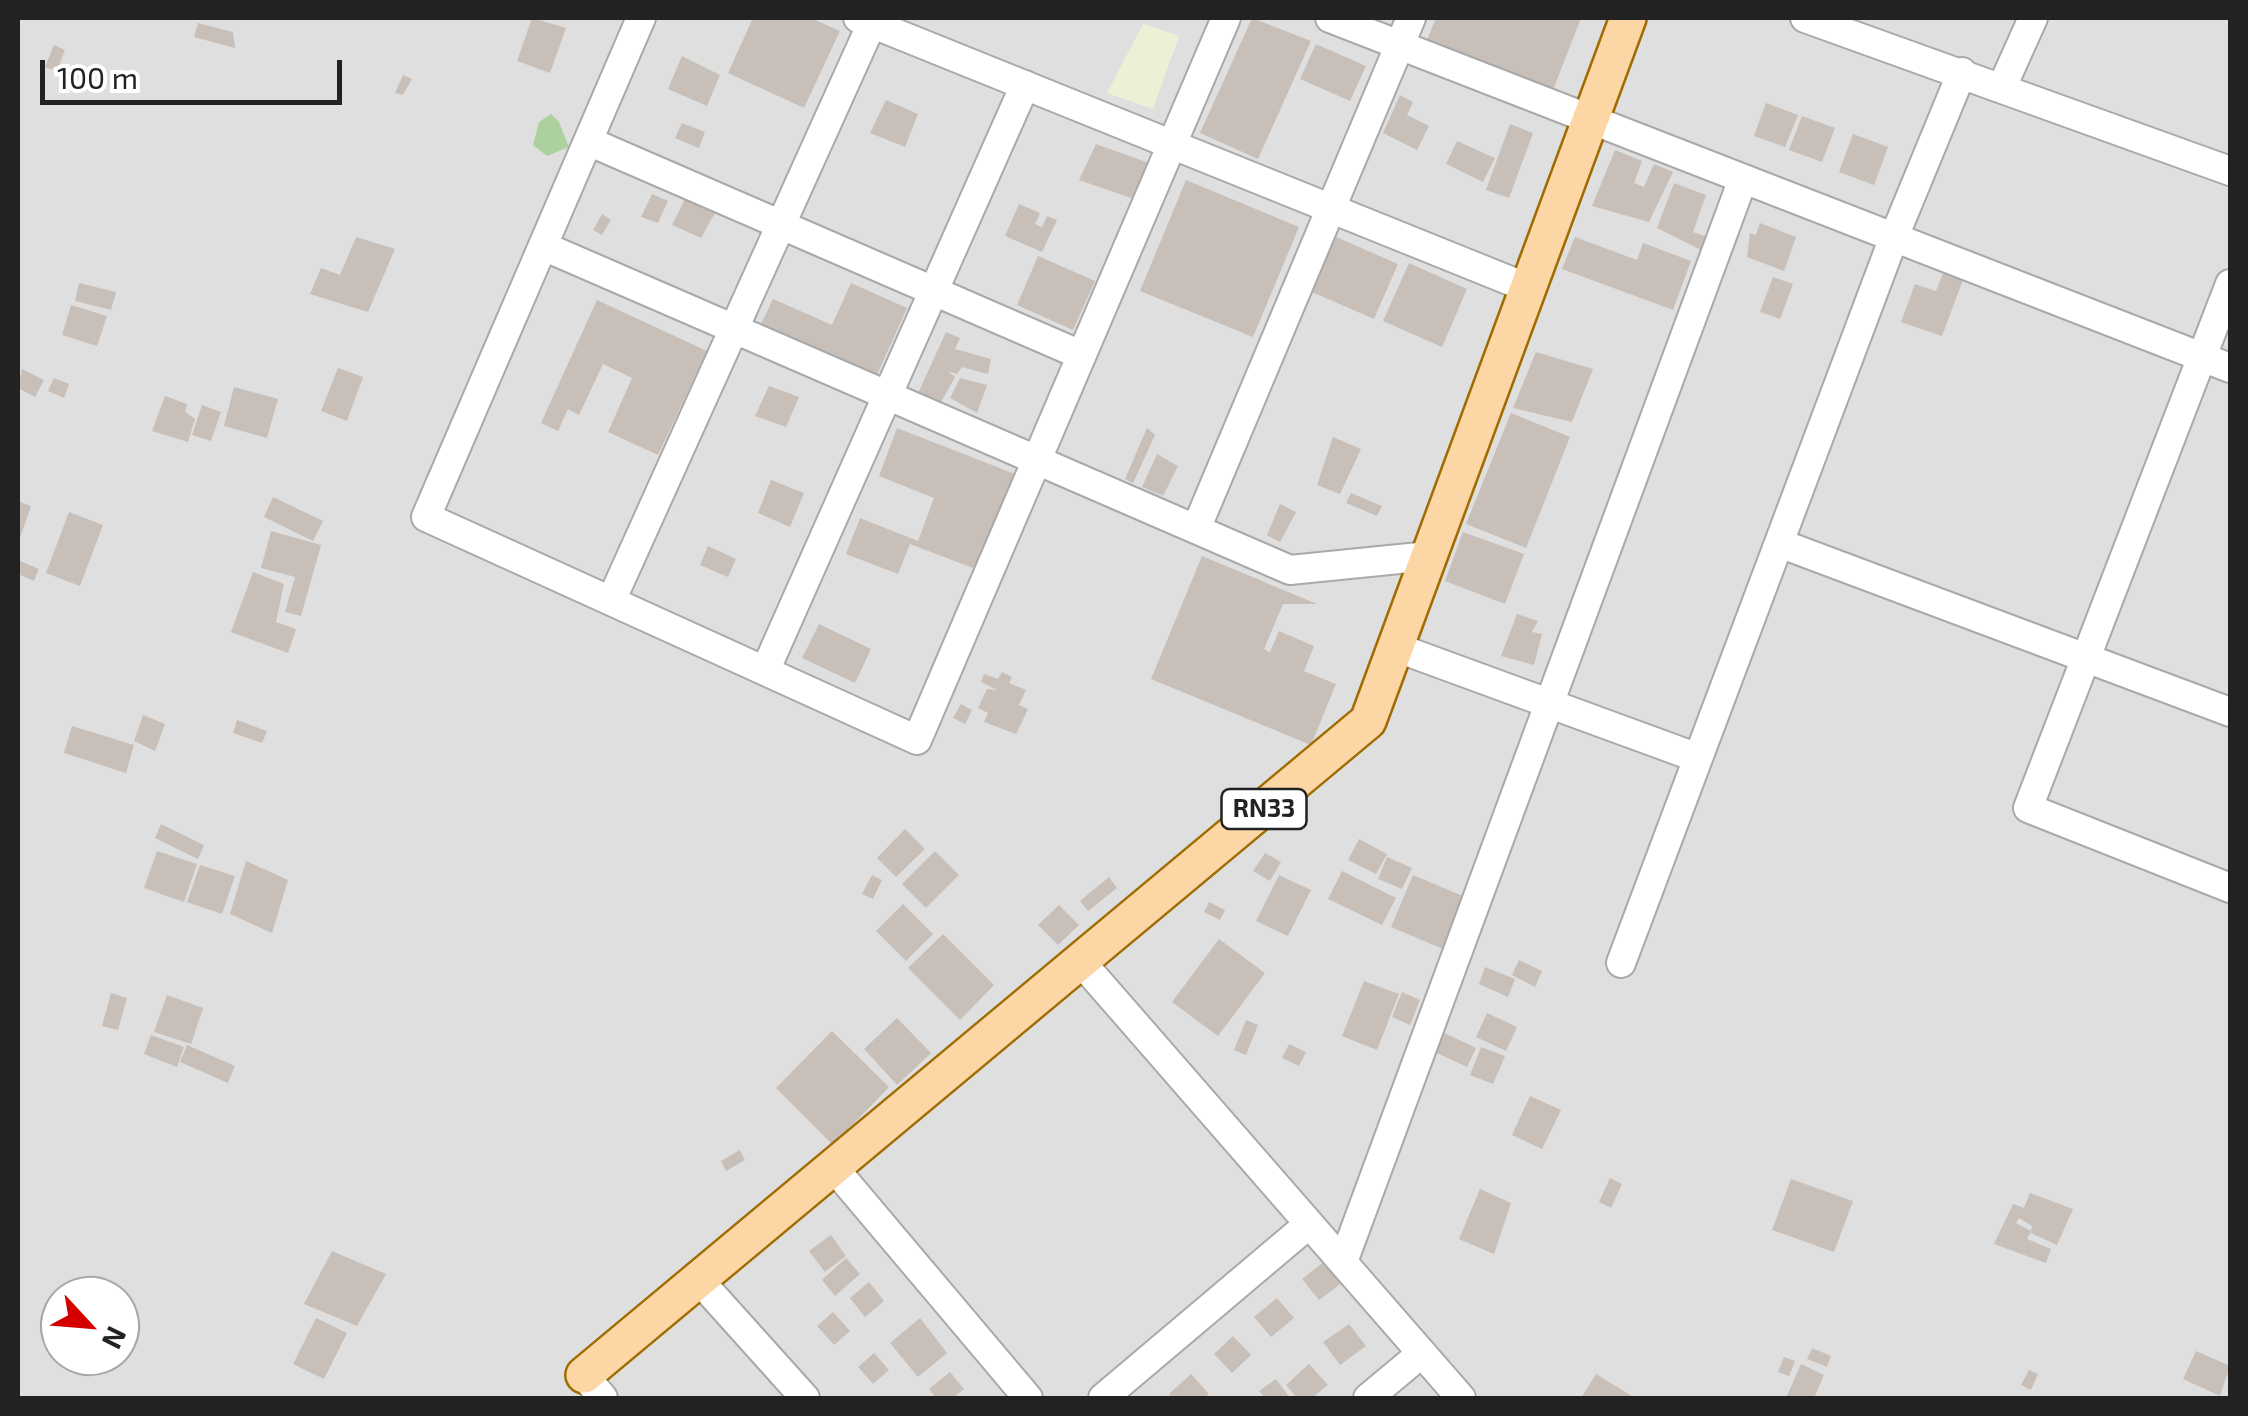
<!DOCTYPE html>
<style>
body{margin:0}
#map{position:relative;width:2248px;height:1416px;overflow:hidden;background:#f2efe9;font-family:"Exo 2",sans-serif}
canvas{display:block}
.frame{position:absolute;inset:0;border:20px solid #222;pointer-events:none}
.north{position:absolute;left:40px;top:1276px;width:100px;height:100px;box-sizing:border-box;background:#fff;border:2px solid #a7a7a7;border-radius:50%;rotate:116deg;font-size:28px;font-weight:700;line-height:40px;text-align:center;color:#222}
.north::after{content:'';display:block;margin:auto;width:35px;height:45px;background:#d40000;clip-path:polygon(50% 0,100% 100%,50% 72%,0 100%)}
.scale{position:absolute;left:40px;top:60px;width:302px;height:45px;box-sizing:border-box;border:5px solid #222;border-top:0;padding-left:12px;font-size:30px;line-height:35px;white-space:nowrap;color:#222;-webkit-text-stroke:8px #fff;paint-order:stroke}
</style>
<div id="map">
<canvas width="2248" height="1416"></canvas>
<div class="frame"></div>
<div class="north">N</div>
<div class="scale">100 m</div>
</div>
<script>
const c = document.querySelector('canvas').getContext('2d');
c.lineJoin = 'round';
function fill(path, color) {
  c.fillStyle = color;
  c.fill(path, 'evenodd');
}
function trace(path, color, width, dash) {
  c.strokeStyle = color;
  c.lineWidth = width;
  c.lineCap = dash ? 'butt' : 'round';
  c.setLineDash(dash || []);
  c.stroke(path);
}
function drawText(font, color, halo, rows, align = 'center') {
  c.font = font + ' "Exo 2",sans-serif';
  c.lineWidth = 8;
  c.setLineDash([]);
  c.textBaseline = 'middle';
  c.strokeStyle = halo;
  c.fillStyle = color;
  for (const [text, x, y, turn = 0] of rows) {
    c.save();
    c.translate(x, y);
    c.rotate((+turn || 0) * Math.PI / 180);
    c.textAlign = isNaN(turn) ? turn : align;
    if (halo) c.strokeText(text, 0, 0);
    c.fillText(text, 0, 0);
    c.restore();
  }
}
fill(new Path2D(`
 M18,18H2230V1398H18ZM60,1296H120V1356H60Z`), '#e0dfdf');
fill(new Path2D(`
 M1143,24L1179,36L1153,109L1107,93Z`), '#eef0d5');
fill(new Path2D(`
 M551,114L559,122L569,147L547,156L533,145L539,122Z`), '#add19e');
fill(new Path2D(`
 M532,18L566,28L550,73L517,61Z
 M753,18H811L840,31L804,108L728,73Z
 M1252,18L1311,41L1258,159L1200,133Z
 M1436,18H1581L1551,95L1425,45Z
 M198,23L233,32L235,48L194,37Z
 M1316,44L1366,66L1350,101L1300,79Z
 M54,45L65,50L57,71L45,67Z
 M682,56L720,75L707,106L668,89Z
 M74,64L89,70L85,81L69,75Z
 M403,75L412,79L403,95L395,93Z
 M1400,95L1413,102L1407,115L1429,126L1417,150L1383,133Z
 M886,100L918,114L905,147L870,133Z
 M1766,103L1798,115L1785,147L1754,136Z
 M1802,116L1835,128L1822,162L1789,150Z
 M682,123L705,132L699,148L675,138Z
 M1510,124L1533,133L1509,198L1486,190Z
 M1853,134L1888,147L1874,185L1839,172Z
 M1457,141L1495,158L1483,182L1446,164Z
 M1096,144L1149,163L1134,199L1079,180Z
 M1615,150L1642,161L1634,183L1644,187L1654,164L1673,172L1649,222L1592,206Z
 M1186,180L1299,227L1253,337L1140,291Z
 M1674,183L1706,195L1693,232L1713,239L1707,253L1657,228Z
 M688,193L719,206L701,238L672,225Z
 M652,194L668,201L658,223L641,217Z
 M1019,204L1040,213L1035,224L1042,227L1047,216L1057,220L1042,252L1005,236Z
 M602,214L611,220L602,235L593,230Z
 M1760,223L1796,237L1784,271L1747,257L1750,233L1756,235Z
 M356,237L395,249L368,312L310,294L321,268L340,275Z
 M1336,237L1398,264L1374,319L1312,292Z
 M1575,237L1637,260L1643,243L1691,261L1673,310L1562,269Z
 M1038,256L1095,281L1073,330L1017,305Z
 M1409,263L1467,289L1442,347L1383,321Z
 M1943,273L1963,280L1942,336L1901,322L1915,284L1936,291Z
 M1773,277L1793,284L1780,319L1760,312Z
 M79,283L116,292L111,310L75,301Z
 M851,283L907,308L876,377L760,326L773,299L832,325Z
 M597,300L707,351L658,455L608,432L632,378L603,364L579,415L568,409L558,431L541,423Z
 M71,305L107,316L97,346L62,335Z
 M946,332L960,338L955,349L991,359L988,374L962,367L957,374L948,371L955,377L940,404L916,398Z
 M1536,352L1593,369L1572,422L1513,408Z
 M338,368L363,377L347,421L321,411Z
 M22,369L44,380L35,397L18,388Z
 M54,378L69,384L64,398L48,391Z
 M960,378L987,385L977,413L950,398Z
 M769,386L799,397L786,427L755,416Z
 M234,387L278,399L267,438L224,426Z
 M165,396L187,404L185,412L195,419L188,442L152,431Z
 M202,405L221,412L211,441L192,435Z
 M1511,413L1570,437L1526,548L1466,524Z
 M897,428L1015,474L978,570L910,544L898,574L846,554L860,518L918,541L934,498L879,476Z
 M1147,428L1155,435L1133,483L1125,479Z
 M1333,437L1361,449L1340,494L1317,485Z
 M1157,454L1178,466L1163,496L1142,487Z
 M771,480L804,493L790,527L758,513Z
 M1351,493L1382,506L1377,516L1346,503Z
 M273,497L323,521L313,541L264,517Z
 M20,502L31,506L18,544V508Z
 M1280,504L1296,512L1280,542L1267,535Z
 M69,512L103,525L80,586L46,573Z
 M271,531L321,545L301,616L285,612L295,577L261,568Z
 M1463,532L1524,554L1505,604L1445,581Z
 M708,546L736,559L728,577L700,565Z
 M1202,556L1317,604H1283L1264,649L1270,652L1279,631L1314,646L1304,671L1336,684L1311,745L1151,679Z
 M18,560L39,569L34,581L18,574Z
 M253,572L284,584L276,622L296,629L288,653L231,632Z
 M1517,614L1538,621L1532,632L1542,634L1534,665L1501,656Z
 M819,624L871,649L855,683L802,658Z
 M1002,672L1012,677L1009,683L1026,690L1019,705L1028,709L1016,734L984,722L988,713L978,708L987,689L997,690L981,682L984,674L998,679Z
 M961,704L972,710L965,724L953,718Z
 M143,715L165,724L155,751L134,741Z
 M237,720L267,731L262,743L233,733Z
 M72,726L134,745L126,773L64,753Z
 M161,824L204,845L198,859L155,838Z
 M905,829L925,849L896,877L877,858Z
 M1359,839L1387,854L1376,874L1348,860Z
 M157,851L197,864L184,902L144,888Z
 M935,851L959,875L926,908L902,884Z
 M1265,853L1281,862L1270,881L1253,871Z
 M1387,857L1412,868L1402,889L1378,879Z
 M246,861L288,880L272,933L230,914Z
 M200,865L235,876L222,914L187,902Z
 M1342,871L1396,898L1382,925L1328,899Z
 M872,875L882,880L873,899L862,894Z
 M1279,875L1311,890L1288,936L1256,921Z
 M1413,875L1465,897L1443,949L1391,927Z
 M1109,877L1117,888L1088,911L1080,901Z
 M1209,902L1225,910L1220,920L1204,912Z
 M903,904L933,934L906,961L876,931Z
 M1059,905L1079,925L1058,945L1038,925Z
 M943,934L994,985L960,1020L908,968Z
 M1219,939L1265,973L1218,1036L1172,1002Z
 M1519,960L1542,971L1535,987L1512,975Z
 M1485,967L1515,979L1508,997L1479,984Z
 M1364,981L1399,994L1377,1050L1342,1036Z
 M1402,992L1420,1000L1410,1025L1392,1017Z
 M111,993L127,998L118,1030L102,1026Z
 M167,995L203,1008L191,1044L154,1032Z
 M1487,1013L1517,1027L1506,1051L1476,1037Z
 M897,1018L931,1053L897,1085L864,1049Z
 M1246,1020L1258,1025L1246,1055L1234,1050Z
 M832,1031L889,1087L833,1145L776,1088Z
 M1444,1033L1476,1048L1467,1067L1435,1052Z
 M151,1035L184,1047L177,1067L144,1054Z
 M1289,1044L1306,1052L1299,1066L1282,1058Z
 M187,1045L235,1066L228,1083L180,1062Z
 M1481,1047L1505,1056L1493,1084L1470,1075Z
 M1530,1096L1561,1110L1542,1149L1512,1135Z
 M740,1150L745,1160L726,1171L721,1161Z
 M1610,1178L1622,1184L1611,1208L1599,1202Z
 M1791,1179L1853,1201L1834,1252L1772,1230Z
 M1480,1189L1511,1203L1494,1254L1459,1239Z
 M2030,1193L2073,1209L2057,1245L2031,1233L2032,1226L2019,1218L2016,1223L2031,1231L2027,1239L2051,1249L2046,1263L1994,1244L2013,1204L2024,1208Z
 M831,1235L846,1256L825,1272L809,1251Z
 M332,1251L386,1274L357,1326L304,1304Z
 M846,1258L860,1274L835,1296L822,1280Z
 M1326,1260L1343,1282L1319,1300L1302,1279Z
 M869,1282L884,1301L865,1317L850,1298Z
 M1277,1298L1294,1318L1271,1337L1254,1317Z
 M833,1312L850,1331L834,1345L817,1326Z
 M316,1318L347,1333L324,1379L293,1364Z
 M920,1318L947,1353L918,1377L890,1343Z
 M1349,1324L1366,1346L1340,1365L1323,1342Z
 M1233,1336L1251,1355L1232,1373L1214,1354Z
 M1812,1348L1831,1356L1827,1367L1807,1359Z
 M2196,1351L2230,1366L2220,1396L2183,1379Z
 M874,1353L889,1370L873,1384L858,1367Z
 M1784,1357L1795,1361L1789,1376L1778,1372Z
 M1309,1364L1328,1385L1312,1398H1297L1286,1385Z
 M1801,1364L1824,1375L1814,1398H1786Z
 M2029,1370L2038,1374L2031,1390L2021,1385Z
 M950,1372L964,1389L953,1398H936L929,1389Z
 M1191,1374L1209,1394L1204,1398H1173L1169,1394Z
 M1596,1374L1635,1398H1581Z
 M1276,1379L1290,1398H1265L1259,1391Z`), '#c7bfb8');
const minor = new Path2D(`
 M641,18L426,517L917,740L1226,18
 M858,18L1528,288
 M1330,18L2230,368
 M1805,18L2230,171
 M2002,87L2033,18
 M588,141L1081,355
 M543,246L1290,570L1429,556
 M2230,284L2028,808L2230,888
 M1196,529L1411,18
 M1779,543L2230,712
 M611,601L872,23
 M1395,647L1698,758
 M765,671L1025,85
 M1082,963L1461,1398
 M1621,963L1894,237L1962,72
 M834,1168L1028,1398
 M1343,1262L1743,179
 M699,1280L805,1398
 M584,1375L603,1398
 M1103,1398L1309,1224
 M1368,1398L1422,1353`);
const major = new Path2D(`
 M584,1375L1368,721L1628,18`);
trace(minor, '#a9a9a9', 32);
trace(major, '#a06b00', 40);
trace(minor, '#fff', 28);
trace(major, '#fcd6a4', 35);
for (const [x, y, w] of [
 [1264,809,85]
]) {
  const box = new Path2D();
  box.roundRect(x - w / 2, y - 20, w, 40, 8);
  c.fillStyle = '#fff';
  c.fill(box);
  trace(box, '#222', 2.5);
}
drawText('bold 25px', '#222', null, [
 ["RN33",1264,809]
]);
</script>
